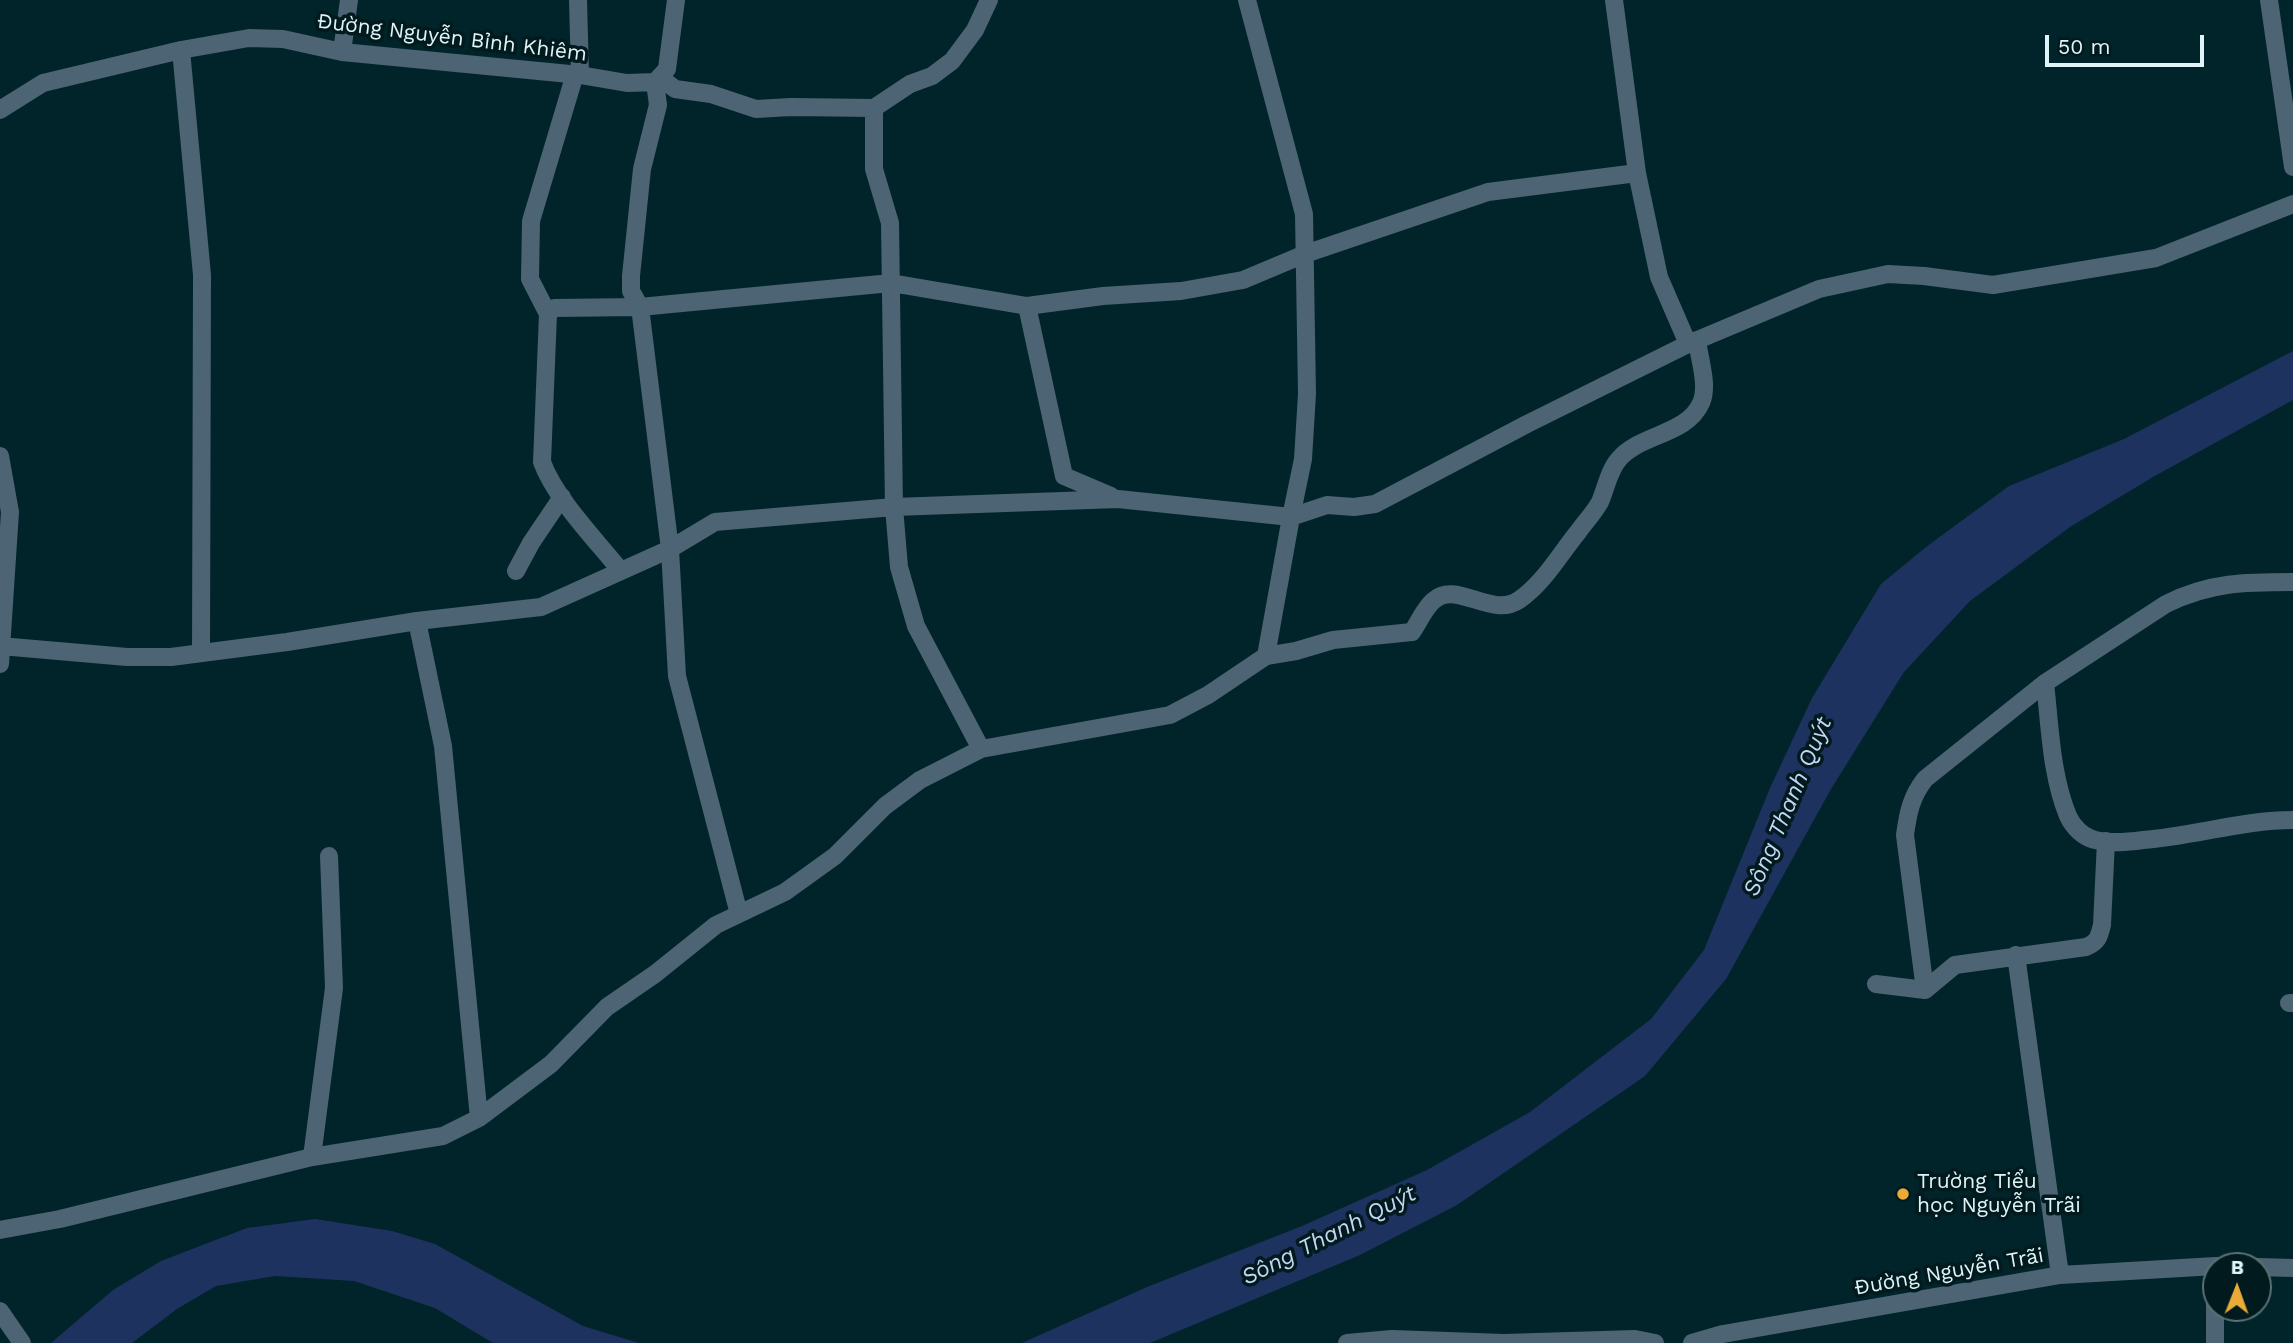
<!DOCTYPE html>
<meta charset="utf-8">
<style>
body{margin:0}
#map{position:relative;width:2293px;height:1343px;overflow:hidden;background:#00242a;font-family:"Work Sans",sans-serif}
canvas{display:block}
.north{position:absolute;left:2202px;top:1252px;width:70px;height:70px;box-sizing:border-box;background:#001a1e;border:2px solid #5a7175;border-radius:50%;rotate:1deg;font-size:19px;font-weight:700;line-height:28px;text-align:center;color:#e0f4f8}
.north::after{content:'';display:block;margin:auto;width:24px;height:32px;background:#e9aa38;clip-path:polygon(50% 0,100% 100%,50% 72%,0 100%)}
.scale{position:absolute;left:2045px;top:35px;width:159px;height:32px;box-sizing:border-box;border:4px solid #e0f4f8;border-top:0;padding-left:9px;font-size:21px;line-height:24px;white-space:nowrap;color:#e0f4f8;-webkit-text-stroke:5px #001a1e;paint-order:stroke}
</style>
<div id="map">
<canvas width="2293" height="1343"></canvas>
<div class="north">B</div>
<div class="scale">50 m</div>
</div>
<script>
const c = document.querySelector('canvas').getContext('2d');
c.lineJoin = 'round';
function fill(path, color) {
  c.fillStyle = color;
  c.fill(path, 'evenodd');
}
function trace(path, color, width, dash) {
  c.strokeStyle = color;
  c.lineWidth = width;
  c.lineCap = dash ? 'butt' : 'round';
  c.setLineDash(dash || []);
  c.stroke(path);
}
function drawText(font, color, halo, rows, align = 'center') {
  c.font = font + ' "Work Sans",sans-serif';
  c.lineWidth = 7;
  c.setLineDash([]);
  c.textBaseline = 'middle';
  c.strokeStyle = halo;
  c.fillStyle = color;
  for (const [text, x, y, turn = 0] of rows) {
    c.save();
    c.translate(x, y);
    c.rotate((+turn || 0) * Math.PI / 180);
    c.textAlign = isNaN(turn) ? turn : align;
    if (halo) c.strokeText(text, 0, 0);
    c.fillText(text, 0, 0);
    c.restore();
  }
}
fill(new Path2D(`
 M2293,351V400L2153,477L2070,527L1970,601L1904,672L1831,789L1726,979L1645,1076L1457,1205L1360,1255L1150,1343H1022L1147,1287L1302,1226L1427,1170L1530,1112L1651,1019L1704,950L1770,788L1812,698L1881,584L1926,547L2009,486L2124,439Z
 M315,1219L392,1231L435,1244L583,1326L639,1343H493L435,1308L354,1281L275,1276L216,1286L177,1309L132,1343H51L113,1290L161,1261L247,1228Z`), '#1d325e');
trace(new Path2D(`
 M578,0L580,75
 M1614,0L1637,173L1659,277L1688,344
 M2269,0L2293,167
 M181,50L202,275L201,652
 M342,52L349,0
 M661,78L675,89L711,94L756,109L791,107L874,108L910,84L932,76L952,61L975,30L989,0
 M655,82L658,105L642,169L631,276V291L640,307L670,549L677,676L739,914
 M874,108V169L890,223L894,507L899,567L916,626L981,749
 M0,110L43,83L181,50L249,38L283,39L342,52L580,75L627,83L655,82L667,69L676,0
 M1027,306L1064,476L1111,496
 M548,314L530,279L531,221L575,74
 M0,456L10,512L0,664
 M620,570C596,540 555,498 542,462L548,314L554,308L640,307L891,283L1027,306L1103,296L1181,291L1243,280L1305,254L1488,192L1637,173
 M516,571L531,543L562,497
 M417,621L443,746L479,1118
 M0,646L127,657H171L287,642L417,621L541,607L670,549L715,522L894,507L1118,499L1291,517L1303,459L1307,394L1304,214L1247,0
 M1266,656L1291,517L1327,505L1354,507L1375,504L1527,424L1688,344L1819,289L1888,274L1924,276L1993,285L2156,258L2293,204
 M2045,683C2050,726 2051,775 2068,816C2073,827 2083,837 2095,840C2111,844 2128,842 2143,840C2194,836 2243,820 2293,820
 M2016,955L2060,1275
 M1876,984L1925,990L1955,965L2086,947C2098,942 2099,937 2102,925L2106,841
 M1925,990L1905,835C1908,813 1911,797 1925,779L2045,683L2166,604C2210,582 2246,582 2293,582
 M2289,1003H2293
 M312,1157L334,988L329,856
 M0,1230L60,1219L312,1157L443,1136L479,1118L551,1064L607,1007L655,974L716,925L785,892L835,856L885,806L920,780L981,749L1170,715L1208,695L1266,656L1296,651L1333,640L1412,632C1419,622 1424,609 1433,601C1456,579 1491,619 1519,600C1543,584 1560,554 1578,532C1585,522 1594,513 1600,502C1606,488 1609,470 1619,459C1640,434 1687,435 1701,403C1709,386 1699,358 1697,340
 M2258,1267L2293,1268
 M0,1311L22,1343
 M1347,1343L1392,1339L1504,1343L1635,1339L1655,1343
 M1692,1343L1723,1334L2060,1275L2216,1266
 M2215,1343V1266`), '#4c6473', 18);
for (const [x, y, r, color] of [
 [1903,1194,7,"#e9aa38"]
]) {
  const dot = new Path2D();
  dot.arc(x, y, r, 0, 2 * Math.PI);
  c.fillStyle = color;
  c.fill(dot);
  trace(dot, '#001a1e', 2.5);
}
drawText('21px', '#e0f4f8', '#001a1e', [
 ["Đường Nguyễn Bỉnh Khiêm",452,38,7],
 ["Đường Nguyễn Trãi",1949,1272,-10]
]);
drawText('21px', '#e0f4f8', '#001a1e', [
 ["Trường Tiểu",1917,1182],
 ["học Nguyễn Trãi",1917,1206]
], 'left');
drawText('italic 23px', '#c5d5f3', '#001a1e', [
 ["Sông Thanh Quýt",1788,807,-67],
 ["Sông Thanh Quýt",1329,1236,-27]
]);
</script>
